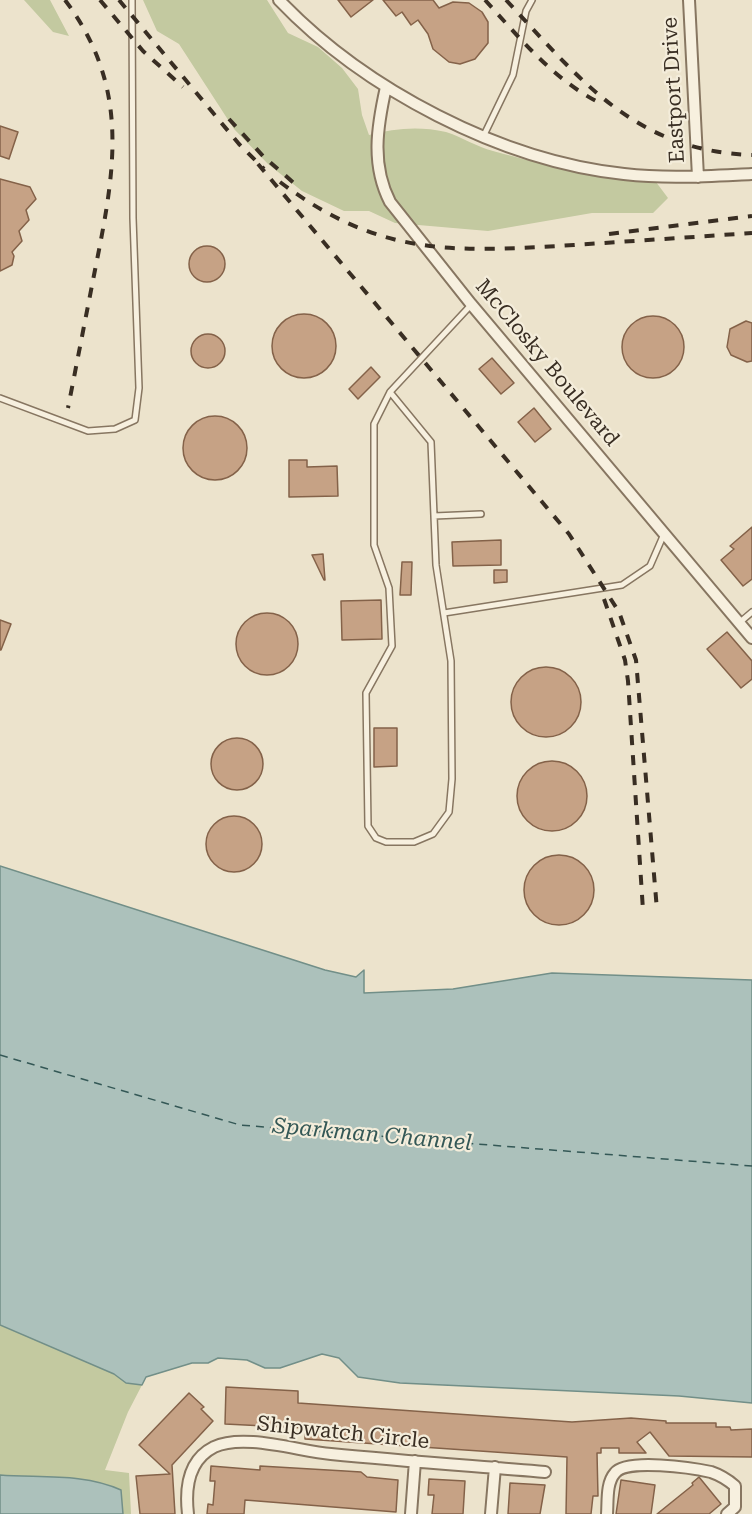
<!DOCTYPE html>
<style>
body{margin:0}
canvas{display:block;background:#ece3cc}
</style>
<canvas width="752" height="1514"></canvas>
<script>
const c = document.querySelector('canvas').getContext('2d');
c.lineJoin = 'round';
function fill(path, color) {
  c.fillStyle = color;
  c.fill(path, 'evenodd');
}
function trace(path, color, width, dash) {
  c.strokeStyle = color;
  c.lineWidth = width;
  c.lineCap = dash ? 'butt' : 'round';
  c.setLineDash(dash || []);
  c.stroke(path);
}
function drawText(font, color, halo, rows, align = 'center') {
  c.font = font + ' "Roboto Serif",serif';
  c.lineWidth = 4.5;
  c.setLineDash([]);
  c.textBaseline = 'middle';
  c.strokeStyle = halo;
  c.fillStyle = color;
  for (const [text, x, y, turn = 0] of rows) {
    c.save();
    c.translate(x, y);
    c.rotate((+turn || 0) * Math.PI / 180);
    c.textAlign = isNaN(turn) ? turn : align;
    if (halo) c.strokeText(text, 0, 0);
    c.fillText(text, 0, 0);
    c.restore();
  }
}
fill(new Path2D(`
 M24,0H50L69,36L53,32Z
 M143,0H267L288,33L318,47L342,68L358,89L362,115L369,135C395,128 420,126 446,132C462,137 477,147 493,151C546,165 601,180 656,182L668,198L653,213H592L488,231L395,223L369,211H344L302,191L268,164L234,129L179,44L157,31Z
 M0,1325L115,1374L126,1383L142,1385L128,1412L105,1470L129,1473L131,1514H0Z`), '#c3c9a0');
const water = new Path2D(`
 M0,866L325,970L356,977L364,970V993L453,989L552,973L752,980V1403L679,1396L400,1383L358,1377L339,1358L322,1354L280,1368H265L247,1360L218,1358L208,1363H192L146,1377L142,1385L126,1383L114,1374L0,1325Z
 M0,1475C40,1478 84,1473 121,1490L123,1514H0Z`);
fill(water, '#acc1bb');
trace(water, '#728f88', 1.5);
trace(new Path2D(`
 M0,1055L240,1125L752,1166`), '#345856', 1.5, [8, 6]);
const building = new Path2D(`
 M338,0H373L351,17Z
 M383,0H433L439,8L453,2L469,3L482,12L488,22V43L475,59L460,64L449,62L433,49L428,34L418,20L411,25L402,12L396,16Z
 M0,126L18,132L9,159L0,156Z
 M0,179L30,187L36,199L26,210L29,220L19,231L22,241L12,252L14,256L12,265L0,271Z
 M189 264a18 18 0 1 1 36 0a18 18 0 1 1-36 0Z
 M272 346a32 32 0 1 1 64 0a32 32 0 1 1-64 0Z
 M622 347a31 31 0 1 1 62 0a31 31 0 1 1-62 0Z
 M746,321L752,323V361L747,362L731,355L727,347L730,329Z
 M191 351a17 17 0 1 1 34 0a17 17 0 1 1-34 0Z
 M492,358L514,383L501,394L479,369Z
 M371,367L380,377L358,399L349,389Z
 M534,408L551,429L535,442L518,422Z
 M183 448a32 32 0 1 1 64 0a32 32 0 1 1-64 0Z
 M289,460H307V467L337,466L338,496L289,497Z
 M752,527V579L743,586L721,560L734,549L730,546Z
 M501,540V565L453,566L452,542Z
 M323,554L325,580H324L312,555Z
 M402,562H412L411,595H400Z
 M494,570H507V582L494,583Z
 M381,600L382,639L342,640L341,601Z
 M236 644a31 31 0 1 1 62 0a31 31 0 1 1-62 0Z
 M0,620L11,624L1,650H0Z
 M727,632L752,661V679L741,688L707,649Z
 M511 702a35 35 0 1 1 70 0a35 35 0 1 1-70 0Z
 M374,728H397V766L374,767Z
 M211 764a26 26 0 1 1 52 0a26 26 0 1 1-52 0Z
 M517 796a35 35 0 1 1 70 0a35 35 0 1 1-70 0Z
 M206 844a28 28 0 1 1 56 0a28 28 0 1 1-56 0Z
 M524 890a35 35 0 1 1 70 0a35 35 0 1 1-70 0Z
 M226,1387L298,1391V1403L572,1422L631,1418L666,1421V1423H716V1427H730L731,1430L752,1429V1457L669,1456L650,1432L637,1442L646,1453H619V1448H601V1453H597L598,1496H593L591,1514H566L567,1457L305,1439V1428L225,1424Z
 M189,1393L204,1407L201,1409L213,1421L172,1465L175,1514H140L136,1476L170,1474L139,1445Z
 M211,1466L260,1470V1466L345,1471L361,1472L367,1477L398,1480L396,1512L245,1500L244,1514H207L208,1504L213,1505L215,1481H210Z
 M699,1477L721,1504L709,1514H657L693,1485L692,1483Z
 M429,1479L465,1481L463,1514H432L434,1495H428Z
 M621,1480L655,1485L651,1514H616Z
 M510,1483L545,1485L540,1514H508Z`);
fill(building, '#c6a285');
trace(building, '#846249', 1.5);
const lane = new Path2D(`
 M484,135L513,75L526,11L532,0
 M390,392L431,442L436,565L451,661L452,779L449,812L433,834L414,842H386L376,838L368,826L366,693L392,646L389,588L374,545V424L390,392L471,305
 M0,398L88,431L115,429L135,420L139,388L133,218L132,0
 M434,516L481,514
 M444,613L622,585L650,566L664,534
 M739,623L752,612`);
const street = new Path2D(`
 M279,0C364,89 501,161 624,174C667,179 709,176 752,174
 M689,0L698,177
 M386,87C377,127 371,165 390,202L471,304L752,638
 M188,1514C185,1488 188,1460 214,1447C244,1433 298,1451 331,1454C402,1461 474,1466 545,1472
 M411,1514L415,1461
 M491,1514L495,1467
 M607,1514C608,1501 606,1483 615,1473C626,1458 693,1468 711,1472C720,1475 728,1480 735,1486V1507L727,1514`);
trace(lane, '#877661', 8);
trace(street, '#877661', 14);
trace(lane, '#f7f0df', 5);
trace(street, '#f7f0df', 10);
trace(new Path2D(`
 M65,0C131,88 115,170 95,270C86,316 77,362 68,408
 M100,0L143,51L183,87
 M119,0L239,144L264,169
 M485,0C519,37 551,77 596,101
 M506,0C580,79 634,151 752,155
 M229,119L263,156L295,184
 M258,164L569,534L619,612L636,660L657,910
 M280,182C381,258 455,252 574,245C633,241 693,237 752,233
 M609,234L752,216
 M604,599L625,660L628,681L643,910`), '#392e23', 4, [10, 10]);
drawText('21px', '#392e23', '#f4eddb', [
 ["Eastport Drive",674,90,-93],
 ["McClosky Boulevard",547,363,50],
 ["Shipwatch Circle",343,1433,6]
]);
drawText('italic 22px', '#345856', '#f4eddb', [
 ["Sparkman Channel",372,1135,5]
]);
</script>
